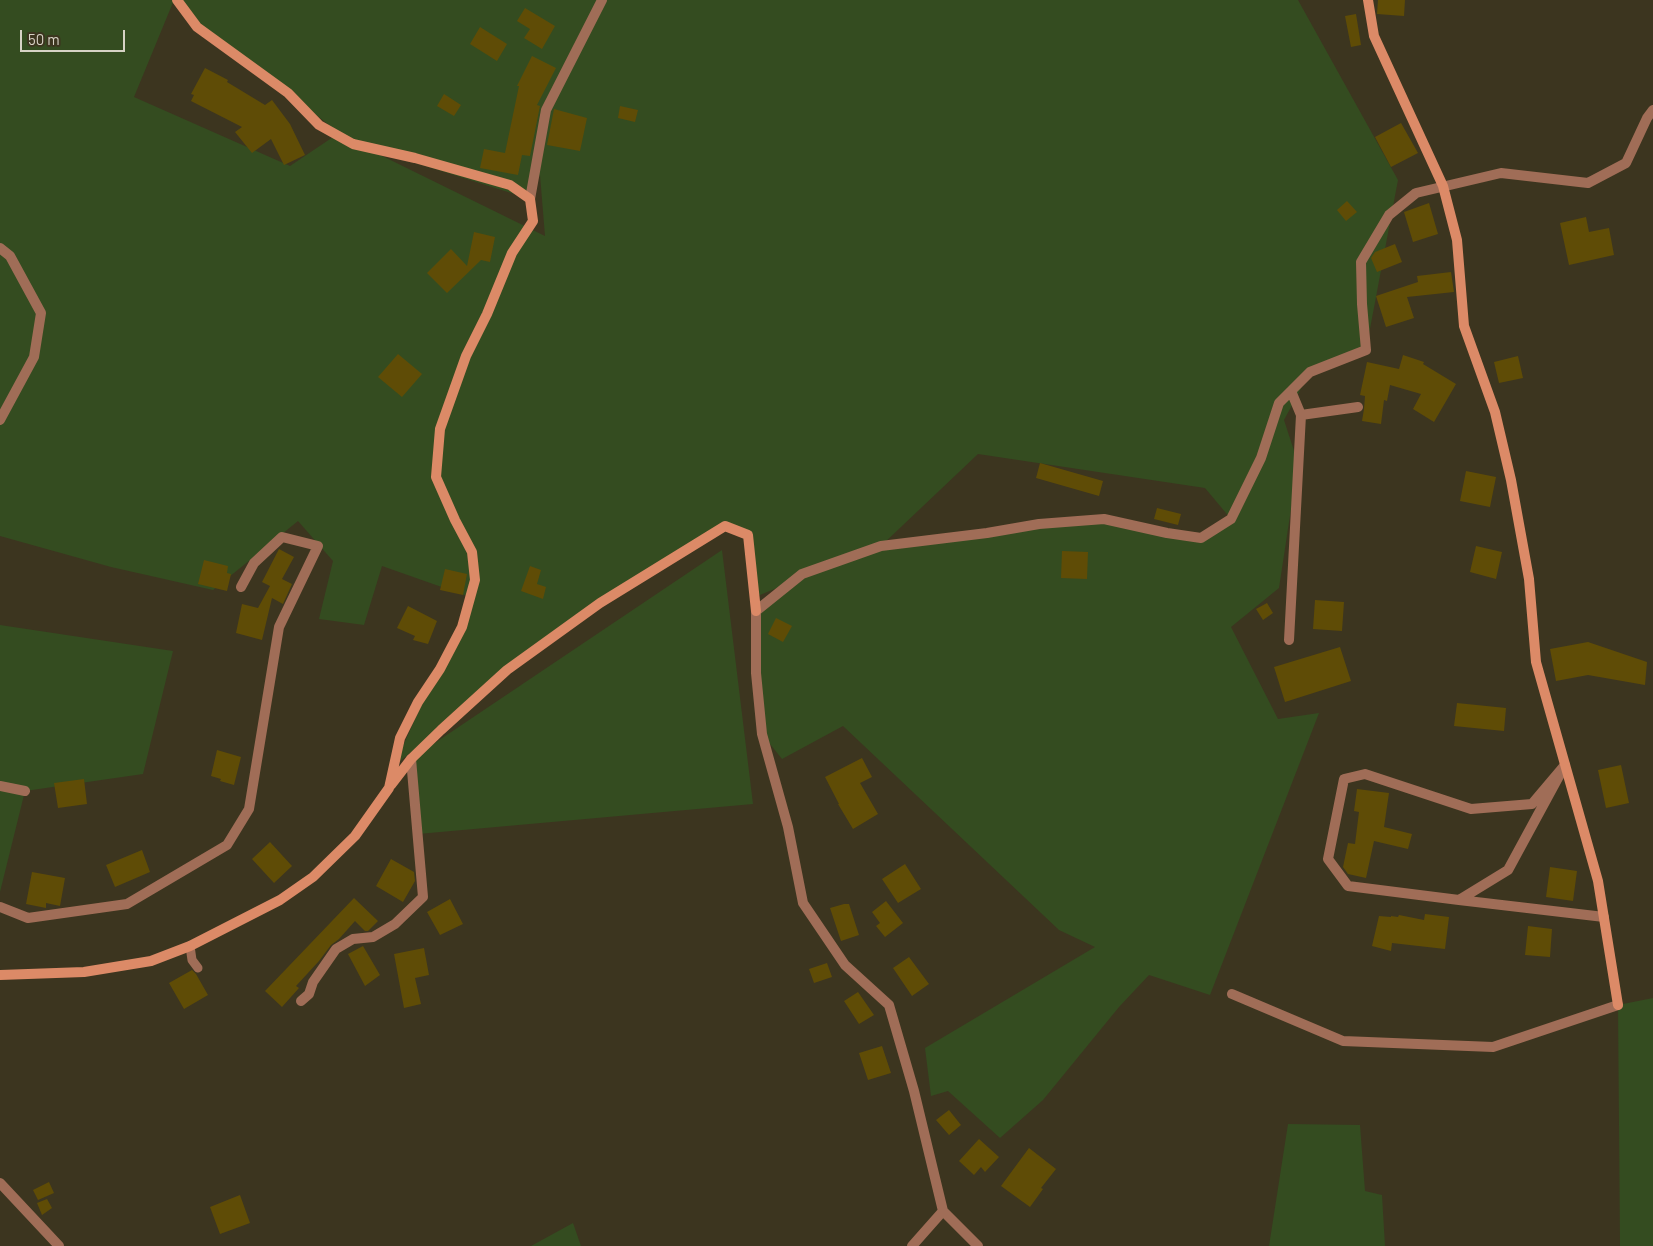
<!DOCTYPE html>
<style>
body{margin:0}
#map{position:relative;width:1653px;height:1246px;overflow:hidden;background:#3c351f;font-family:Barlow,sans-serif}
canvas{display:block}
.scale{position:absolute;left:20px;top:30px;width:105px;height:22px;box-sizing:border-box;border:2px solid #d6d2c5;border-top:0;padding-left:6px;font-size:15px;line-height:18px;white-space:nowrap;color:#d6d2c5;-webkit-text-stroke:4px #3c351f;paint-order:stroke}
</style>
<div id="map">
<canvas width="1653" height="1246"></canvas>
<div class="scale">50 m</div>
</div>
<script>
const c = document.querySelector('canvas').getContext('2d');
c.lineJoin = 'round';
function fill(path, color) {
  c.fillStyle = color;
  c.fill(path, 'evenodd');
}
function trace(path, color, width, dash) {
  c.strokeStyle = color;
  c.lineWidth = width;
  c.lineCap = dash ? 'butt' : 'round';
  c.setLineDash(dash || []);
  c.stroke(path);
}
fill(new Path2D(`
 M0,0H174L134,97L290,166L336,135L347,139L188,15L182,0H1298L1398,180L1366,350L1310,372L1284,420L1298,463L1279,588L1231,627L1278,719L1319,713L1210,995L1149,975L1119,1007L1043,1100L1000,1138L948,1091L931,1096L925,1048L1095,947L1059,930L843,726L782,759L762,734L756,611L789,583L755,597L748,536L725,526L561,631L394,766L470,597L382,566L364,625L319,619L333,561L298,521L213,590L111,567L0,536ZM362,146L530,199L540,175L545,236ZM978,454L1205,488L1231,519L1201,538L1104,519L882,545Z
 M722,550L753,804L418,834L411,759Z
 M0,625L173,651L143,774L25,791L0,892Z
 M1653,998V1246H1620L1618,1005Z
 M1288,1124L1360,1125L1365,1191L1382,1195L1385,1246H1269Z
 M573,1223L581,1246H531Z`), '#344c20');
fill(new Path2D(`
 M1378,0H1405L1404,16L1377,14Z
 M525,8L555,26L542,49L524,38L530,29L517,21Z
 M1356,14L1361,45L1351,47L1345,16Z
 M480,27L507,44L497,61L470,44Z
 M532,56L556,68L537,105L540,106L530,156L522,155L518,175L480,168L484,149L505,153L519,86H517Z
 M205,68L228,80L227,82L265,105L272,100L290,124L305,155L284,165L271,139L252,153L235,132L242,127L191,101L194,95L191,94Z
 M444,94L461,105L454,116L437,106Z
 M620,106L638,110L635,122L618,118Z
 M554,109L587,118L580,151L547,145Z
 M1401,123L1418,153L1391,167L1375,137Z
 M1347,201L1357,212L1346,221L1337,210Z
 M1429,203L1438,234L1413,242L1404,212Z
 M1586,217L1589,232L1609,228L1614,255L1569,265L1560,223Z
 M474,232L495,237L490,262L481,260L447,293L427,273L451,249L467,266Z
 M1395,244L1402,262L1377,272L1371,258L1375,252Z
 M1451,272L1454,292L1407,297L1414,318L1386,327L1376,296L1418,282L1417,276Z
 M398,354L422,374L402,397L378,377Z
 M1403,355L1424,362L1423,364L1456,384L1434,422L1413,409L1421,394L1390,385L1387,401L1384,400L1381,424L1362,421L1364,409L1365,396L1360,395L1367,362L1399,369Z
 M1518,356L1523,378L1499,383L1494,362Z
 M1040,463L1103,481L1099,496L1036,478Z
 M1466,471L1496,477L1490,507L1460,501Z
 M1157,508L1181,514L1178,525L1154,519Z
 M1476,546L1502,552L1496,579L1470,572Z
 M279,549L294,557L282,579L292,584L283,604L272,598L262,640L236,633L242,604L258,608L270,586L262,582Z
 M1062,551L1088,552L1087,579L1061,578Z
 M204,560L228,566L227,573L231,574L227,591L198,584Z
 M530,566L541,570L537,584L546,587L543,599L521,591Z
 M445,569L467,574L463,595L440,590Z
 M1315,600L1344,602L1342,631L1313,629Z
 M1267,603L1273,613L1263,620L1256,609Z
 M408,606L437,621L428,644L413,640L415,636L397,628Z
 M776,618L792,626L783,642L768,634Z
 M1588,642L1647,662L1645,685L1588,675L1556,681L1550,649Z
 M1340,647L1351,681L1285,702L1274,667Z
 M1457,703L1506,708L1504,731L1454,726Z
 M217,750L241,757L234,785L220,781L221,779L211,776Z
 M862,758L872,777L860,783L878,814L853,829L838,804H839L825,777Z
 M1621,765L1629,803L1606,808L1598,770Z
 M84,779L87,804L58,808L54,783Z
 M1357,789L1389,793L1384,827L1412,834L1408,849L1374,841L1366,878L1348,874L1343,867L1348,843L1355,844L1359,812L1354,811Z
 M270,842L292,866L274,883L252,859Z
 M142,850L150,872L115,887L106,865Z
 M391,859L414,872L415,881L403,902L376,886Z
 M905,864L921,889L898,903L882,879Z
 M1550,867L1577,871L1573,901L1546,897Z
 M32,872L65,878L60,906L46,903V908L26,904Z
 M354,898L378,921L368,931H365L355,921L339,939L331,945L319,961L296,986L299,988L282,1007L265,991Z
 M450,899L463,924L440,935L427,912Z
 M886,901L903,923L885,937L876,926L880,923L872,912Z
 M844,904H849L859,935L841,941L830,908Z
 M1425,914L1449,917L1445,949L1392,943L1391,951L1372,946L1379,916L1391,917V916L1398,917L1399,915L1424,920Z
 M1528,926L1552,929L1550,957L1525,955Z
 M363,946L380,975L365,986L348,954Z
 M424,948L429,975L415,978L421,1004L404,1008L394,954Z
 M909,957L929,984L912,996L893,968Z
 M827,963L832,977L814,983L809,969Z
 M192,970L196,974L208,995L184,1009L169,983Z
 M858,992L874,1015L859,1024L844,1001Z
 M882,1046L891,1073L868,1080L859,1053Z
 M949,1110L961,1125L949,1135L936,1120Z
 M979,1139L999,1157L985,1172L981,1167L974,1175L959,1161Z
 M1029,1148L1056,1169L1041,1188L1043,1189L1030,1207L1001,1186Z
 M49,1182L54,1193L38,1200L33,1190Z
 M240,1195L250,1223L220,1234L210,1207Z
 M47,1199L52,1208L42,1215L37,1203Z`), '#5f4c06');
trace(new Path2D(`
 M190,946L192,960L198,968`), '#a06d57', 9);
trace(new Path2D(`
 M530,199L546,110L602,0
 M0,248L10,256L41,313L34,357L0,420
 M1301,415L1358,407
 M1289,640L1301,415L1291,391
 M1565,765L1508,870L1459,900L1348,886L1328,859L1344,779L1365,774L1471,809L1532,804Z
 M0,786L25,791
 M1459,900L1604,917
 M0,907L28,918L127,904L227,845L249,809L279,627L318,546L282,537L254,563L241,587
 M1232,994L1343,1041L1493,1047L1618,1005
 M301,1001L309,994L313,982L336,949L353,939L373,937L395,924L423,897L411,759
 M0,1183L59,1246
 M943,1211L978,1246
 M912,1246L943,1211L914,1091L889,1005L845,965L803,903L788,827L762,734L756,673V611L802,574L881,546L987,533L1039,524L1104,519L1167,533L1201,538L1231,519L1261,458L1279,403L1310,372L1366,350L1362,304L1361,262L1389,215L1416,193L1501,173L1588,183L1626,163L1647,118L1653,110`), '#a06d57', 10);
trace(new Path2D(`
 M1368,0L1374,36L1443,186L1457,240L1464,326L1495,412L1511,480L1529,579L1536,662L1598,881L1618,1005
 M391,785L411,759L441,730L507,670L600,603L725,526L748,535L756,611
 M0,975L84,972L151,961L190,946L280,900L313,877L355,836L389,788L400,738L418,702L440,669L462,627L475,580L472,552L455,520L436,477L440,429L466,356L487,314L512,253L533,221L530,199L510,185L415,158L353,144L319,125L288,93L197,27L177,0`), '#dc8a67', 10);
</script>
